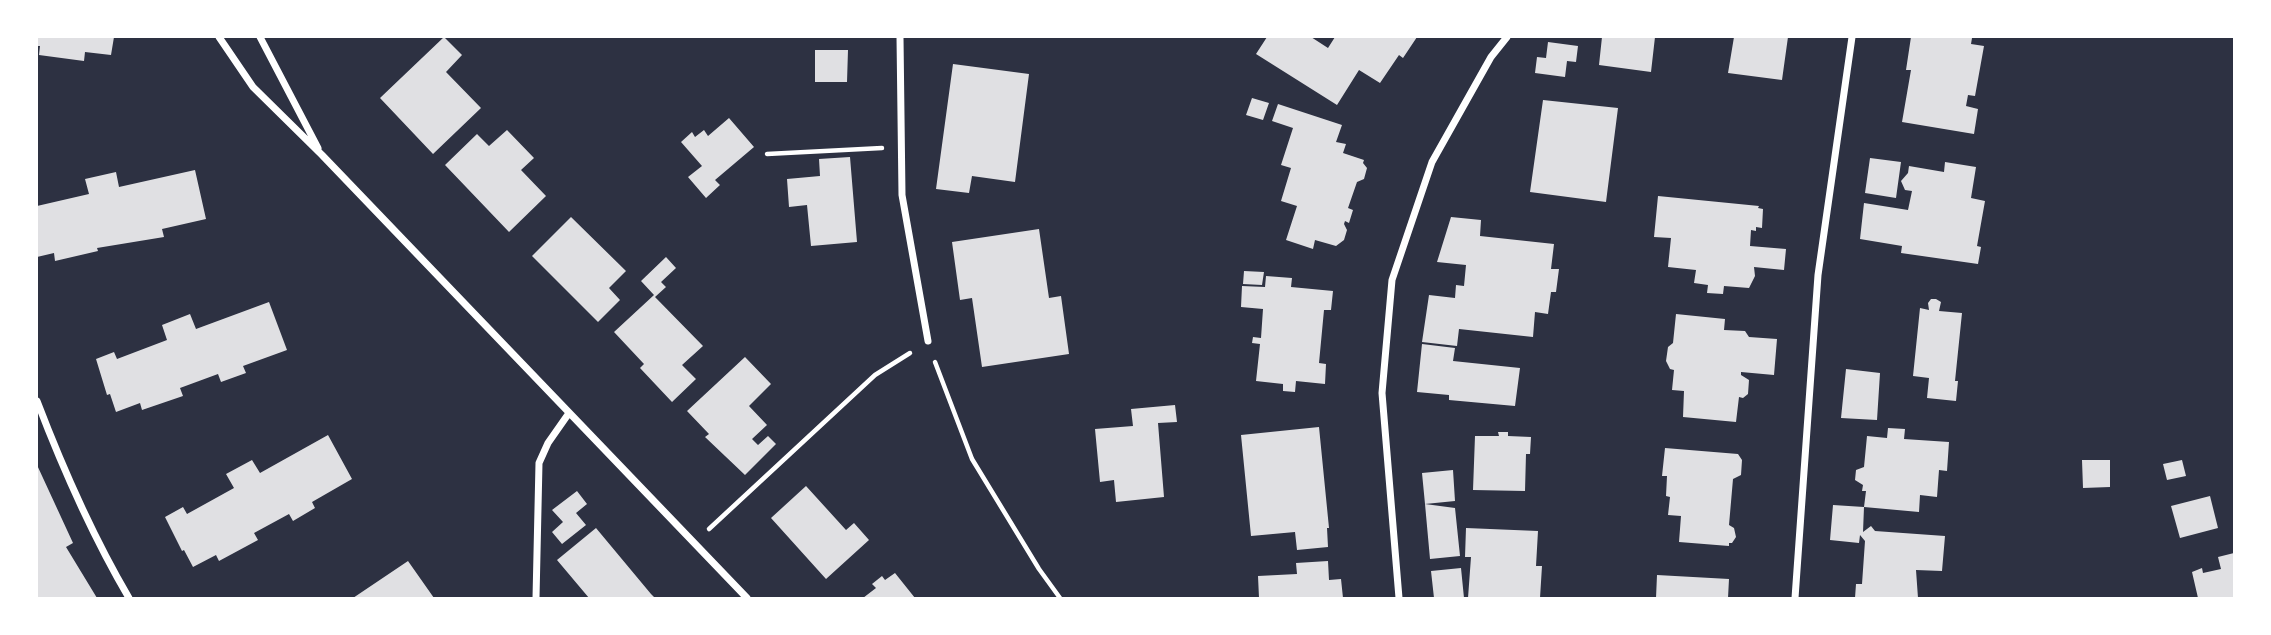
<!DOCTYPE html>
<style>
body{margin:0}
#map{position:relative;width:2271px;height:635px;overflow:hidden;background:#2d3142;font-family:Quicksand,sans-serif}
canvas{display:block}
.frame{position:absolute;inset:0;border:38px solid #fff;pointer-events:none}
</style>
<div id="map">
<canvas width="2271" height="635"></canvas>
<div class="frame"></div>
</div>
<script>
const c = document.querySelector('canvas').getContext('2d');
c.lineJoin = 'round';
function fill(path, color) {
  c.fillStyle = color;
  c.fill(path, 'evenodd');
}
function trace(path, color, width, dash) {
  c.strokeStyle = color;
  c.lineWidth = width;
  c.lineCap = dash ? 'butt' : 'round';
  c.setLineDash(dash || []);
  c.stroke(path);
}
fill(new Path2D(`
 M37,37H114L111,55L85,52L84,61L39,55L40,46H37Z
 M444,37L462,55L446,72L481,108L433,154L380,98Z
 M1267,37H1311L1328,48L1335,37H1417L1403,58L1399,55L1380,83L1359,70L1337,105L1256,54Z
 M1602,37H1655L1651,72L1599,65Z
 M1734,37H1788L1782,80L1728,73Z
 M1911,37H1964L1972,38L1971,44L1984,46L1975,96L1968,95L1966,106L1978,109L1974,134L1902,122L1911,70H1906Z
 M1548,42L1578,46L1576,62L1567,61L1565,77L1535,73L1537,57L1546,58Z
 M815,50H848L847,82H815Z
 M953,64L1029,74L1015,182L972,176L969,193L936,189Z
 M1252,98L1269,103L1263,120L1246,115Z
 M1543,100L1618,108L1606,202L1530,192Z
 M1278,104L1342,125L1336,142L1346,144L1343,153L1364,160L1363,163L1367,168L1364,179L1357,182L1348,208L1353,210L1349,223L1345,221L1344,224L1347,230L1344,240L1336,246L1315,240L1313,249L1286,240L1297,206L1281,201L1291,168L1281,165L1293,128L1272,121Z
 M729,118L754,147L715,180L720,185L706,198L688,177L702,166L681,142L692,132L695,137L704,130L708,136Z
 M507,130L534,158L521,170L546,196L509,232L445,165L477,134L489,146Z
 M850,157L857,242L811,246L807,205L789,207L787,179L820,176L819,159Z
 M1870,158L1901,162L1896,198L1865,193Z
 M1945,162L1976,167L1971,198L1985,201L1977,246L1981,247L1978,264L1901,253L1902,246L1860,239L1864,203L1908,210L1912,191L1905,190L1901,181L1908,173L1909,166L1944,172Z
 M195,170L206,219L162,229L164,237L97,248L98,251L55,261L54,253L37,257V206L89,194L85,179L116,172L119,187Z
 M1658,196L1759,206L1758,208L1763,209L1762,228L1756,227V231L1751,230L1750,246L1786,249L1784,270L1754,267L1755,276L1749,288L1724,286L1723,294L1707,293L1708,285L1694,283L1696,270L1668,267L1671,238L1654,237Z
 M571,217L626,271L609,288L620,300L598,322L532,256Z
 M1451,217L1481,220L1480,236L1554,244L1551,269H1559L1556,292H1551L1548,314L1535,312L1533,337L1459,329L1457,346L1422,342L1429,295L1455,298L1456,285L1464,286L1466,265L1437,262Z
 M1039,229L1049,298L1061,296L1069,354L982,367L972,298L960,300L952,242Z
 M666,257L676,268L661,282L666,287L655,297L703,346L682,365L696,379L672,402L640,368L644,364L614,332L654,295L641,281Z
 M1244,271L1264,272L1262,285L1243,284Z
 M1266,276L1292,278L1291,287L1333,291L1331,310H1324L1319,363L1326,364L1325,384L1296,381L1295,392L1283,391V384L1256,381L1260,344L1252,343L1253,337L1261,338L1263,309L1241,307L1242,286L1265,287Z
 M1931,299H1936L1941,302L1939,311L1962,313L1955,381H1958L1956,401L1927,398L1929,378L1913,376L1920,308L1929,310L1928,303Z
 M269,302L287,350L243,366L246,373L221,382L218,374L180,388L183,396L142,410L140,403L116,412L110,394L107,395L96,359L114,352L117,359L167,340L162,325L190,314L196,329Z
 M1676,314L1725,319L1724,330L1745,331L1749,337L1777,339L1774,375L1741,372V375L1749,380L1748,394L1743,398L1739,397L1736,422L1683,417L1684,391L1672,390L1674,370L1670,369L1666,361L1668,347L1673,343Z
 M1422,344L1455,348L1453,361L1520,368L1515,406L1449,400V395L1417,392Z
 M745,357L771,384L749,406L767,425L752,439L758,445L768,436L776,444L745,475L705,437L709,434L687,411Z
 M1846,369L1880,373L1877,420L1841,418Z
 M1175,405L1177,422L1158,423L1164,497L1116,502L1114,480L1100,482L1095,429L1133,426L1131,409Z
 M1319,427L1329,528H1327L1328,547L1297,550L1295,532L1251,536L1241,435Z
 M1888,428L1905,429L1904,439L1949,442L1947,471L1939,470L1937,497L1920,495L1919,512L1864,507L1866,491H1862L1863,485L1855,480L1856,470L1864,467L1867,436L1887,438Z
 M1498,432H1508V436L1531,437L1530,454H1526L1525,491L1473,490L1475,436H1499Z
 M328,435L352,479L312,502L315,508L293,521L289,514L254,533L258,540L219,561L216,555L193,567L184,550L182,551L165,517L183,507L187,514L234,488L226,474L252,460L260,473Z
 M1665,448L1738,454L1742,460L1741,475L1733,479L1729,525L1734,528L1736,537L1732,543H1729V546L1679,542L1681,516L1668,515L1670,497L1666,496L1667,476H1662Z
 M2082,460H2110V487L2083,488Z
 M2182,460L2186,476L2167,480L2163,464Z
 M37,465L73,543L66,547L97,598H37Z
 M1453,470L1455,501L1425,504L1455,508L1460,556L1430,559L1425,504L1422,473Z
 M806,486L846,530L854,523L869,540L826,579L771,518Z
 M577,491L587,504L576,513L586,525L562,544L552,532L563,522L552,510Z
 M2210,496L2218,528L2180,538L2171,506Z
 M1833,505L1864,507L1863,532L1871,526L1875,531L1945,536L1942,571L1916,570L1918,598H1855L1856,584H1862L1865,541L1860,535L1859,543L1830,540Z
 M596,528L651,594L655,598H589L557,560Z
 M1466,528L1538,531L1536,566H1542L1540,598H1468L1471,557H1465Z
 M2234,553V598H2198L2192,572L2202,568L2203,573L2221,569L2218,557Z
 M408,561L434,598H353Z
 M1328,561L1329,580L1341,579L1343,598H1259L1258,576L1297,574L1296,563Z
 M1461,568L1464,598H1434L1431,571Z
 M895,573L915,598H863L876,588L872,584L882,576L885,580Z
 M1657,575L1729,579L1728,598H1656Z`), '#e0e0e3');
trace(new Path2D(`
 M767,154L882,148
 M935,362L972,459L1039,569L1060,598
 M709,529L875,375L910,353`), '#fff', 4.5);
trace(new Path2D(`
 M219,37L253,87L322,155L747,598
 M260,37L318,148
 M900,37L902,195L928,341
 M37,401C63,469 92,535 129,598
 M536,598L539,463L548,443L569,413
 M1399,598L1382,393L1392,280L1432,162L1491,57L1507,37
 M1795,598L1818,275L1852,37`), '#fff', 7);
</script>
